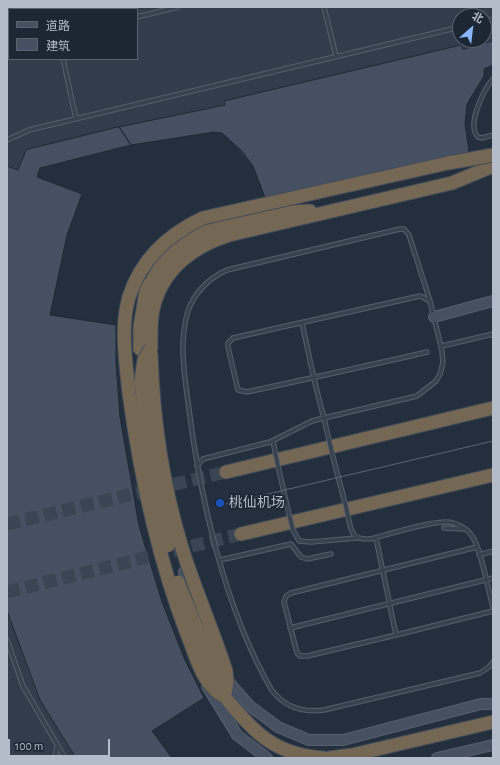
<!DOCTYPE html>
<meta charset="utf-8">
<style>
body{margin:0}
#map{position:relative;width:500px;height:765px;overflow:hidden;background:#242f3e;font-family:"Alegreya Sans","Noto Sans SC",sans-serif}
canvas{display:block}
.frame{position:absolute;inset:0;border:8px solid #b4bcc9;pointer-events:none}
.legend{position:absolute;left:8px;top:8px;width:130px;height:52px;box-sizing:border-box;background:#1d2633;border:1px solid #59626f;margin:0;padding:5px 7px;list-style:none;font-size:12px;color:#b4bcc9}
.legend li{display:flex;align-items:center;gap:8px;height:20px}
.legend b{width:20px;border:1px solid #59626f}
.north{position:absolute;left:452px;top:8px;width:40px;height:40px;box-sizing:border-box;background:#1d2633;border:1px solid #59626f;border-radius:50%;rotate:28deg;font-size:11px;font-weight:700;line-height:16px;text-align:center;color:#b4bcc9}
.north::after{content:'';display:block;margin:auto;width:14px;height:18px;background:#8ab4f8;clip-path:polygon(50% 0,100% 100%,50% 72%,0 100%)}
.scale{position:absolute;left:8px;top:739px;width:102px;height:18px;box-sizing:border-box;border:2px solid #b4bcc9;border-top:0;padding-left:5px;font-size:12px;line-height:14px;white-space:nowrap;color:#b4bcc9;-webkit-text-stroke:3px #1d2633;paint-order:stroke}
</style>
<div id="map">
<canvas width="500" height="765"></canvas>
<div class="frame"></div>
<ul class="legend">
<li><b style="height:5px;background:#465061"></b>道路</li>
<li><b style="height:11px;background:#455162"></b>建筑</li>
</ul>
<div class="north">北</div>
<div class="scale">100 m</div>
</div>
<script>
const c = document.querySelector('canvas').getContext('2d');
c.lineJoin = 'round';
function fill(path, color) {
  c.fillStyle = color;
  c.fill(path, 'evenodd');
}
function trace(path, color, width, dash) {
  c.strokeStyle = color;
  c.lineWidth = width;
  c.lineCap = dash ? 'butt' : 'round';
  c.setLineDash(dash || []);
  c.stroke(path);
}
function drawText(font, color, halo, rows, align = 'center') {
  c.font = font + ' "Alegreya Sans","Noto Sans SC",sans-serif';
  c.lineWidth = 3.5;
  c.setLineDash([]);
  c.textBaseline = 'middle';
  c.strokeStyle = halo;
  c.fillStyle = color;
  for (const [text, x, y, turn = 0] of rows) {
    c.save();
    c.translate(x, y);
    c.rotate((+turn || 0) * Math.PI / 180);
    c.textAlign = isNaN(turn) ? turn : align;
    if (halo) c.strokeText(text, 0, 0);
    c.fillText(text, 0, 0);
    c.restore();
  }
}
fill(new Path2D(`
 M7,7H493V65L484,69V76L467,104L253,166L228,137L222,133L214,132L131,145L40,168L37,177L82,194L67,235L50,315L116,325V363L120,417L139,526L162,602L185,660L204,698L152,731L172,758H7ZM9,9H137V59H9ZM460,16H484V40H460Z`), '#323c4b');
const building = new Path2D(`
 M493,41V65L484,69V76L467,104L465,124L469,152L266,200L253,166L242,151L222,133L214,132L131,145L119,127L225,105L224,101L461,45L463,49Z
 M119,127L131,145L40,168L37,177L82,194L67,235L50,315L116,325V363L120,417L139,526L162,602L185,660L204,698L152,731L172,758H76L40,700L7,611V166L18,170L26,150Z`);
fill(building, '#455162');
trace(building, '#1f2835', 1);
trace(new Path2D(`
 M7,524L226,472
 M7,592L241,534`), '#3a4453', 13, [13, 6]);
const lane = new Path2D(`
 M50,7L51,9
 M324,7L336,56
 M137,17L178,7
 M484,22L493,19
 M7,49L9,48
 M63,59L76,119
 M493,79C484,89 466,125 478,137L482,138L493,135
 M7,140L29,130L460,27
 M430,301L409,235L404,229H400L227,270C209,278 194,293 188,311C179,340 184,373 188,402C199,494 224,607 271,689C284,707 302,713 324,710L480,673L489,667L493,662
 M302,323C309,355 315,387 324,418L417,396L436,381L440,374L443,363L442,351L430,301L420,296L233,338L228,343V347L238,390L247,392C307,379 367,366 427,352
 M442,346L493,334
 M273,441L275,451
 M332,453L345,503
 M197,466L203,459L270,442L312,421L324,418L329,440
 M278,466L289,514
 M348,516C351,532 352,540 370,539C390,534 427,522 446,522C455,522 467,528 472,536C481,548 488,590 493,607
 M444,528L463,529
 M293,530L299,541L311,542L357,538
 M376,538L396,635L493,611
 M479,555L493,551
 M220,560L291,544L301,557L307,559L331,554
 M290,628L493,578
 M396,635L307,656H300L297,653L284,602L286,596L291,593L477,547
 M7,640L23,686L65,758
 M55,758L57,746`);
const secondary = new Path2D(`
 M434,317L493,301
 M184,572L198,616
 M226,676L232,686L250,706L278,727L309,740H343L481,704H493
 M207,686L237,735L267,758
 M437,758L493,745`);
const highway = new Path2D(`
 M146,294C152,281 158,268 168,257C199,224 266,212 310,211
 M151,348C151,334 150,319 154,305C164,268 194,246 229,235L452,183L493,166
 M140,349V327L147,285
 M226,472L493,408
 M241,534L493,475
 M225,697C254,733 275,755 324,758
 M329,758L352,755L493,722`);
trace(lane, '#565f6c', 5.5);
trace(secondary, '#565f6c', 12);
trace(highway, '#434c59', 15);
trace(lane, '#38414e', 3.5);
trace(secondary, '#465061', 10);
trace(highway, '#746855', 13);
trace(new Path2D(`
 M217,506L493,441`), '#5a6575', 1);
const laneBridge = new Path2D(`
 M329,440L332,453
 M275,451L278,466
 M345,503L348,516
 M289,514L293,530`);
const highwayBridge = new Path2D(`
 M151,348L144,360L141,381L151,465L168,546
 M151,353C153,418 163,486 182,548C195,590 213,630 226,671L227,682L225,695
 M178,582L224,695
 M225,697C202,686 196,655 187,634C157,556 140,475 129,393C126,363 120,327 129,297C141,259 169,234 203,218L448,163L493,155`);
trace(laneBridge, '#565f6c', 5.5, []);
trace(highwayBridge, '#434c59', 15, []);
trace(laneBridge, '#38414e', 3.5);
trace(highwayBridge, '#746855', 13);
for (const [x, y, r, color] of [
 [220,503,5,"#1a4fb4"]
]) {
  const dot = new Path2D();
  dot.arc(x, y, r, 0, 2 * Math.PI);
  c.fillStyle = color;
  c.fill(dot);
  trace(dot, '#1d2633', 1.5);
}
drawText('14px', '#b4bcc9', '#1d2633', [
 ["桃仙机场",229,503]
], 'left');
</script>
